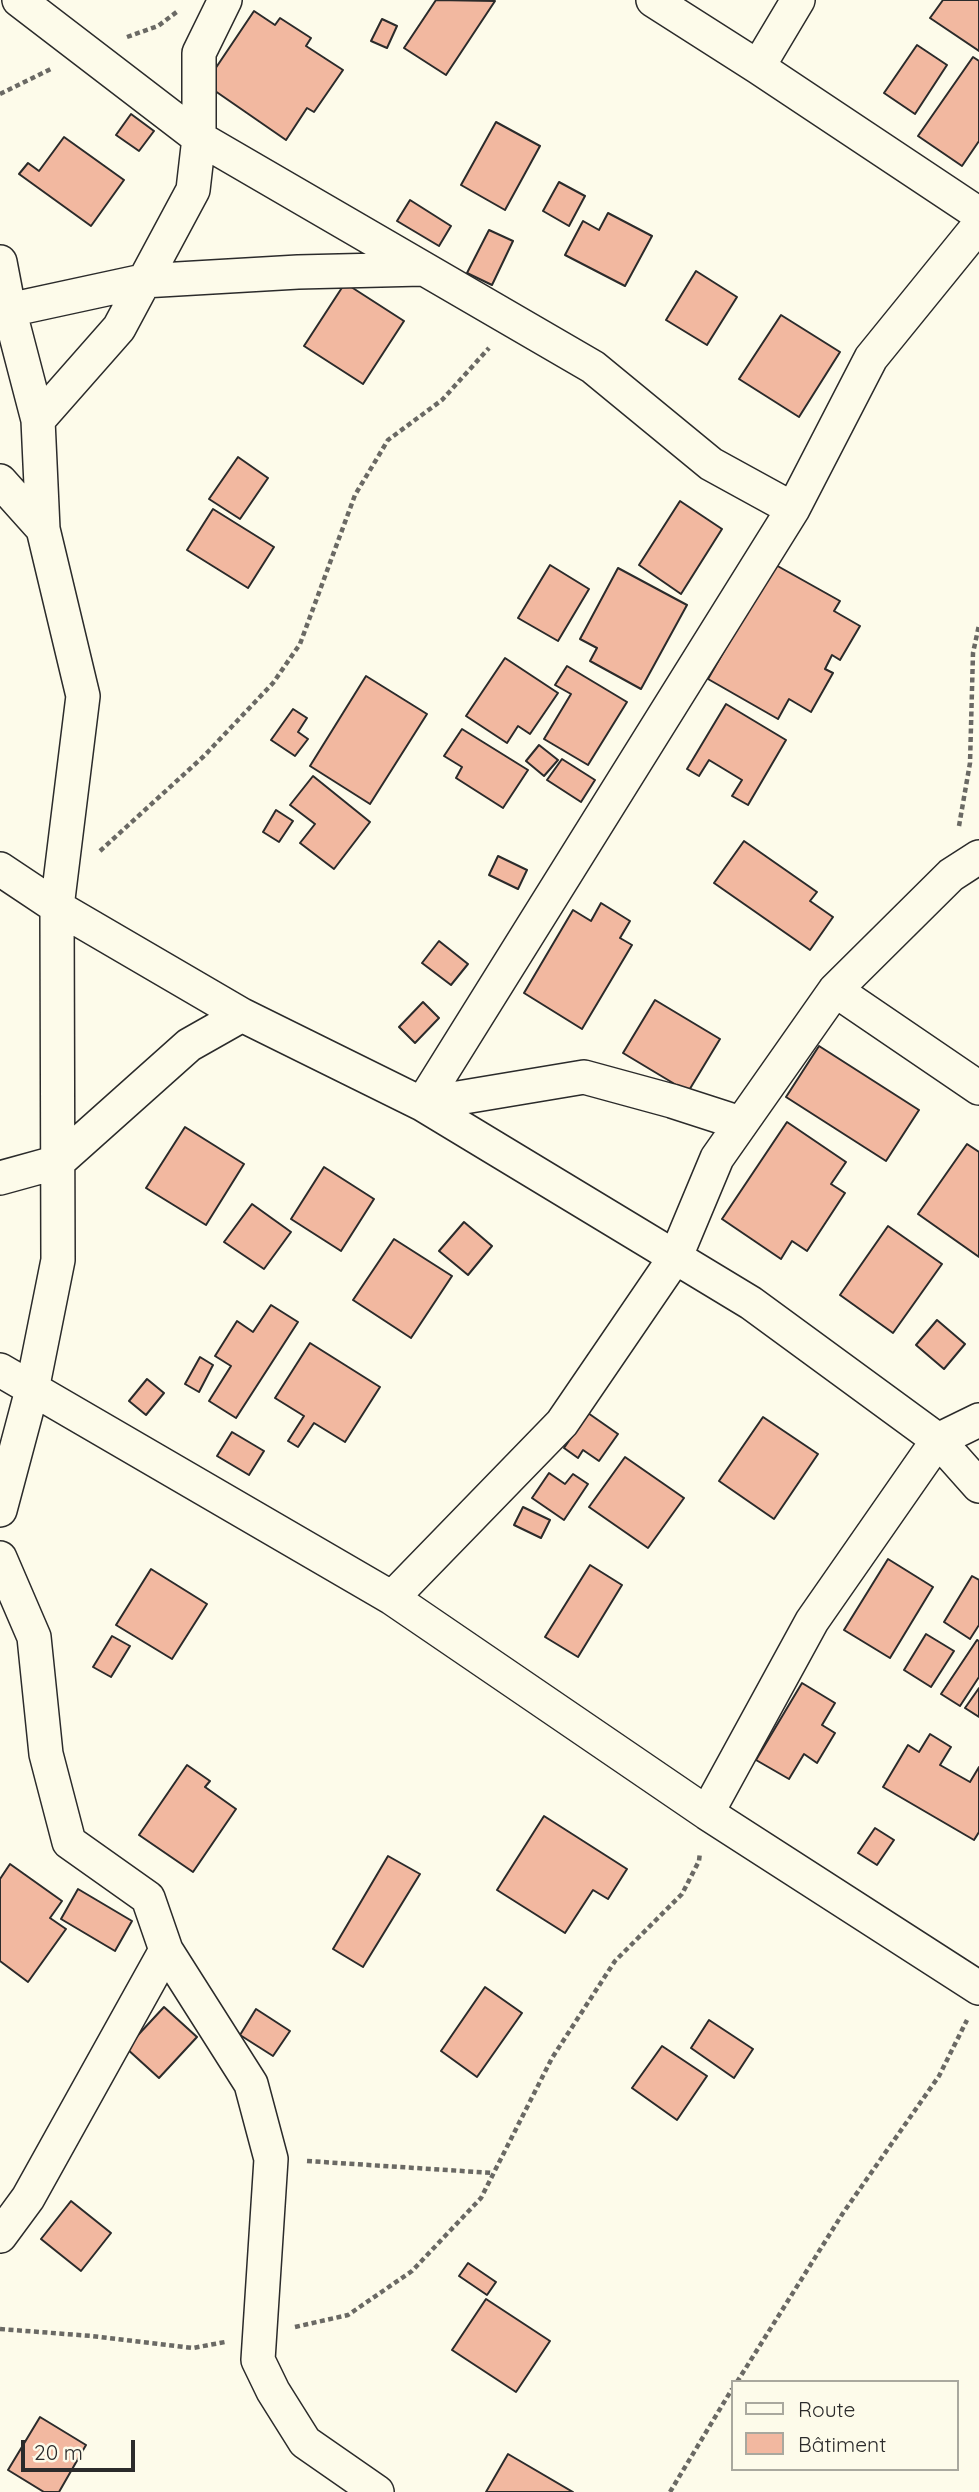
<!DOCTYPE html>
<meta charset="utf-8">
<style>
body{margin:0}
#map{position:relative;width:979px;height:2492px;overflow:hidden;background:#fdfbea;font-family:Quicksand,sans-serif}
canvas{display:block}
.legend{position:absolute;left:731px;top:2380px;width:228px;height:91px;box-sizing:border-box;background:#fdfbea;border:2px solid #a9a89e;margin:0;padding:9px 12px;list-style:none;font-size:21px;color:#2b2b2b}
.legend li{display:flex;align-items:center;gap:14px;height:35px}
.legend b{width:35px;border:2px solid #a9a89e}
.scale{position:absolute;left:21px;top:2440px;width:114px;height:32px;box-sizing:border-box;border:4px solid #2b2b2b;border-top:0;padding-left:9px;font-size:21px;line-height:24px;white-space:nowrap;color:#2b2b2b;-webkit-text-stroke:5px #fdfbea;paint-order:stroke}
</style>
<div id="map">
<canvas width="979" height="2492"></canvas>
<ul class="legend">
<li><b style="height:9px;background:#fdfbea"></b>Route</li>
<li><b style="height:19px;background:#f2b8a0"></b>Bâtiment</li>
</ul>
<div class="scale">20 m</div>
</div>
<script>
const c = document.querySelector('canvas').getContext('2d');
c.lineJoin = 'round';
function fill(path, color) {
  c.fillStyle = color;
  c.fill(path, 'evenodd');
}
function trace(path, color, width, dash) {
  c.strokeStyle = color;
  c.lineWidth = width;
  c.lineCap = dash ? 'butt' : 'round';
  c.setLineDash(dash || []);
  c.stroke(path);
}
const building = new Path2D(`
 M436,0L495,1L446,75L404,48Z
 M943,0H979V51L930,18Z
 M254,11L275,25L280,18L311,38L306,46L343,70L314,112L307,108L286,140L205,84Z
 M382,19L397,26L387,48L371,41Z
 M917,45L947,65L915,114L884,93Z
 M973,57L979,61V141L962,166L918,136Z
 M131,114L154,131L139,151L116,135Z
 M496,122L540,146L505,210L461,185Z
 M64,137L124,180L91,226L19,174L28,163L39,171Z
 M559,182L585,196L569,226L543,211Z
 M410,200L451,226L439,246L397,221Z
 M608,213L652,236L625,286L565,255L583,221L599,230Z
 M489,230L513,241L492,285L467,273Z
 M696,271L737,297L707,345L666,320Z
 M345,283L404,321L363,384L304,346Z
 M781,315L840,352L799,417L739,379Z
 M238,457L268,478L240,519L209,499Z
 M680,501L722,529L681,594L639,565Z
 M213,509L274,547L248,588L187,550Z
 M774,564L840,601L834,611L860,626L840,660L832,655L825,669L833,673L811,712L789,699L778,719L708,679Z
 M550,565L589,589L558,641L518,618Z
 M618,568L687,605L641,689L590,661L597,648L580,639Z
 M505,658L558,693L530,734L518,726L507,743L466,716Z
 M567,666L627,702L588,765L544,739L571,694L555,685Z
 M366,676L427,714L370,804L310,766Z
 M726,704L786,740L748,805L732,796L742,780L709,760L699,776L687,769Z
 M293,709L307,718L298,732L308,739L295,756L271,740Z
 M462,729L528,770L503,808L456,778L462,767L444,756Z
 M539,745L558,760L544,776L526,761Z
 M562,759L595,780L581,802L547,780Z
 M313,776L370,822L334,869L300,843L315,824L290,805Z
 M276,810L293,821L279,842L263,832Z
 M744,841L817,892L810,901L833,917L810,950L714,883Z
 M498,856L527,870L518,889L489,875Z
 M601,903L630,921L620,938L632,945L582,1029L524,993L573,910L591,921Z
 M439,941L468,964L451,985L422,963Z
 M655,1000L720,1039L688,1092L623,1053Z
 M423,1002L439,1018L415,1043L399,1027Z
 M819,1046L919,1110L886,1161L786,1097Z
 M787,1122L846,1162L831,1184L845,1193L807,1251L792,1241L781,1259L722,1219Z
 M185,1127L244,1164L206,1225L146,1188Z
 M967,1144L979,1152V1257L918,1214Z
 M324,1167L374,1199L341,1251L291,1219Z
 M252,1204L291,1232L264,1269L224,1242Z
 M464,1222L492,1246L468,1275L439,1251Z
 M888,1226L942,1264L893,1333L840,1295Z
 M394,1239L452,1276L411,1338L353,1300Z
 M271,1305L298,1322L236,1418L209,1401L231,1366L215,1356L237,1321L253,1332Z
 M937,1320L965,1344L944,1369L916,1345Z
 M310,1343L380,1387L345,1442L314,1423L298,1447L288,1441L304,1416L275,1398Z
 M200,1357L213,1365L199,1392L185,1384Z
 M147,1379L164,1393L146,1415L129,1401Z
 M588,1413L618,1434L599,1461L583,1450L578,1458L564,1448Z
 M763,1417L818,1454L774,1519L719,1481Z
 M232,1432L264,1451L249,1475L217,1456Z
 M625,1457L684,1498L648,1548L589,1507Z
 M549,1473L565,1484L573,1474L588,1484L564,1520L532,1498Z
 M523,1507L550,1520L541,1538L514,1525Z
 M888,1559L933,1587L890,1658L844,1630Z
 M590,1565L622,1585L578,1657L545,1637Z
 M151,1569L207,1604L172,1659L116,1625Z
 M972,1576L979,1580V1625L970,1639L944,1622Z
 M926,1634L954,1651L931,1687L904,1670Z
 M112,1636L130,1646L111,1677L93,1667Z
 M977,1640L979,1641V1677L960,1706L941,1694Z
 M802,1683L835,1703L822,1725L835,1733L817,1763L804,1754L789,1779L756,1760Z
 M979,1688V1717L965,1708Z
 M930,1734L951,1747L940,1765L970,1782L979,1767V1832L974,1840L883,1787L908,1745L919,1752Z
 M187,1765L210,1781L205,1787L236,1809L193,1872L139,1835Z
 M544,1816L627,1869L608,1899L593,1890L565,1933L497,1890Z
 M875,1828L894,1840L877,1865L858,1853Z
 M388,1856L420,1874L363,1967L333,1949Z
 M10,1864L62,1901L50,1918L66,1929L28,1982L0,1961V1879Z
 M78,1889L132,1921L115,1951L61,1919Z
 M485,1987L522,2013L477,2077L441,2051Z
 M164,2007L197,2037L159,2078L126,2048Z
 M256,2009L290,2031L273,2056L240,2035Z
 M709,2020L753,2049L734,2078L691,2048Z
 M662,2046L707,2076L677,2120L632,2088Z
 M71,2201L111,2233L81,2271L41,2239Z
 M468,2263L496,2282L487,2295L459,2276Z
 M486,2299L550,2341L516,2392L452,2350Z
 M40,2417L86,2445L59,2492H44L8,2470Z
 M508,2454L573,2492H486Z`);
fill(building, '#f2b8a0');
trace(building, '#2b2b2b', 2);
const street = new Path2D(`
 M19,0L199,138L593,367L711,464L793,509
 M653,0L758,67L979,214
 M758,67L798,0
 M0,262L9,309L38,420L43,529L83,696L57,907L58,1260L32,1390L0,1510
 M0,312L143,281L298,272L422,269
 M38,420L119,328L193,190L199,138V53L225,0
 M0,481L43,529
 M0,869L57,907L242,1015L422,1104L751,1303L938,1440L979,1486
 M835,990L979,1088
 M422,1104L793,509L871,358L979,225
 M422,1104L584,1077L672,1101L740,1123
 M0,1178L58,1162L189,1045L242,1015
 M0,1370L392,1598L707,1813L979,1988
 M0,1558L34,1637L46,1754L69,1842L148,1898L166,1950L28,2198L0,2236
 M392,1598L562,1423L676,1256L717,1158L835,990L951,875L979,857
 M707,1813L812,1621L938,1440L979,1420
 M166,1950L251,2084L271,2159L258,2360L273,2391L305,2442L377,2492`);
trace(street, '#2b2b2b', 36);
trace(new Path2D(`
 M127,37L158,26L178,11
 M0,94L51,69
 M959,826L970,763L973,653L979,625
 M100,851L204,756L273,683L300,644L355,495L388,440L442,400L489,348
 M307,2161L493,2173
 M295,2327L348,2315L412,2271L481,2198L552,2058L615,1961L682,1894L699,1861L700,1852
 M0,2329L92,2336L193,2348L225,2342
 M737,2382L843,2213L939,2076L967,2020
 M670,2492L732,2389`), '#6a6964', 4.5, [5, 3.5]);
trace(street, '#fdfbea', 33);
</script>
